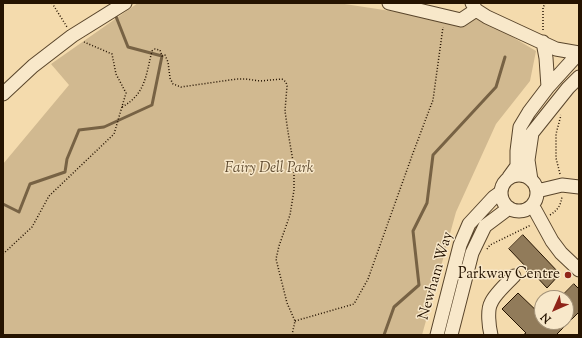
<!DOCTYPE html>
<style>
body{margin:0}
#map{position:relative;width:582px;height:338px;overflow:hidden;background:#f4dbad;font-family:"Sorts Mill Goudy",serif}
canvas{display:block}
.frame{position:absolute;inset:0;border:4px solid #251300;pointer-events:none}
.north{position:absolute;left:534px;top:290px;width:40px;height:40px;box-sizing:border-box;background:#f8e8ca;border:1px solid #a49379;border-radius:50%;rotate:225deg;font-size:11px;font-weight:700;line-height:16px;text-align:center;color:#251300}
.north::after{content:'';display:block;margin:auto;width:14px;height:18px;background:#8f2418;clip-path:polygon(50% 0,100% 100%,50% 72%,0 100%)}
</style>
<div id="map">
<canvas width="582" height="338"></canvas>
<div class="frame"></div>
<div class="north">N</div>
</div>
<script>
const c = document.querySelector('canvas').getContext('2d');
c.lineJoin = 'round';
function fill(path, color) {
  c.fillStyle = color;
  c.fill(path, 'evenodd');
}
function trace(path, color, width, dash) {
  c.strokeStyle = color;
  c.lineWidth = width;
  c.lineCap = dash ? 'butt' : 'round';
  c.setLineDash(dash || []);
  c.stroke(path);
}
function drawText(font, color, halo, rows, align = 'center') {
  c.font = font + ' "Sorts Mill Goudy",serif';
  c.lineWidth = 3;
  c.setLineDash([]);
  c.textBaseline = 'middle';
  c.strokeStyle = halo;
  c.fillStyle = color;
  for (const [text, x, y, turn = 0] of rows) {
    c.save();
    c.translate(x, y);
    c.rotate((+turn || 0) * Math.PI / 180);
    c.textAlign = isNaN(turn) ? turn : align;
    if (halo) c.strokeText(text, 0, 0);
    c.fillText(text, 0, 0);
    c.restore();
  }
}
fill(new Path2D(`
 M138,3H338L463,22L474,14L536,51L530,81L496,124L456,212L422,335H3V164L69,85L51,64Z`), '#d1b990');
trace(new Path2D(`
 M3,204L19,212L30,184L65,172L67,159L79,130L104,127L152,105L162,56L128,47L115,14
 M384,335L394,307L419,285L413,231L427,203L433,155L496,87L505,57`), '#776244', 3);
const building = new Path2D(`
 M523,235L560,274L547,288L534,274L532,276L526,271L528,269L509,249Z
 M574,284L579,289V312L556,335H523L526,333L502,309L518,293L542,316V322H566V298H560Z`);
fill(building, '#917b5a');
trace(building, '#251300', 1);
const minor = new Path2D(`
 M389,3L461,20L476,10
 M472,3L476,10L487,17L556,49L579,53
 M543,42L546,58L548,87
 M3,94L33,66L72,36L125,3
 M501 193a18 18 0 1 1 36 0a18 18 0 1 1-36 0Z
 M509,177L517,166V151L520,127L529,112L548,87L579,53
 M531,180L528,160L532,133L568,88L579,77
 M537,191L562,185L579,187
 M535,210L552,241L561,253L579,270
 M437,335L460,245L469,224L494,197L501,192
 M451,335L472,253L485,226L509,208
 M491,335C489,327 487,310 491,303C494,295 508,282 514,276`);
trace(minor, '#59452b', 15);
trace(new Path2D(`
 M52,3L67,27
 M543,30V7L546,3
 M122,107C146,94 146,74 152,51L155,49L160,50L162,56L165,55L168,62L170,78L173,84L181,87L237,79H246L260,81L282,79L286,82L287,86L285,111L288,132L294,167V190L290,215L279,246L276,259L287,303L295,321L292,335
 M560,174L556,158V134L561,115
 M550,215C558,210 561,205 562,196
 M487,249L490,245L531,225
 M3,254L32,227L49,196L114,134L126,93L116,74L112,54L84,42
 M295,321L354,304L368,279L413,153L433,100L443,27`), '#251300', 1.5, [1, 2]);
trace(minor, '#f8e8ca', 13);
for (const [x, y, r, color] of [
 [568,275,4,"#8f2418"]
]) {
  const dot = new Path2D();
  dot.arc(x, y, r, 0, 2 * Math.PI);
  c.fillStyle = color;
  c.fill(dot);
  trace(dot, '#f8e8ca', 1.5);
}
drawText('italic 15px', '#614d32', '#f8e8ca', [
 ["Fairy Dell Park",269,169]
]);
drawText('15px', '#251300', '#f8e8ca', [
 ["Parkway Centre",560,275]
], 'right');
drawText('15px', '#251300', '#f8e8ca', [
 ["Newham Way",437,276,-74]
]);
</script>
